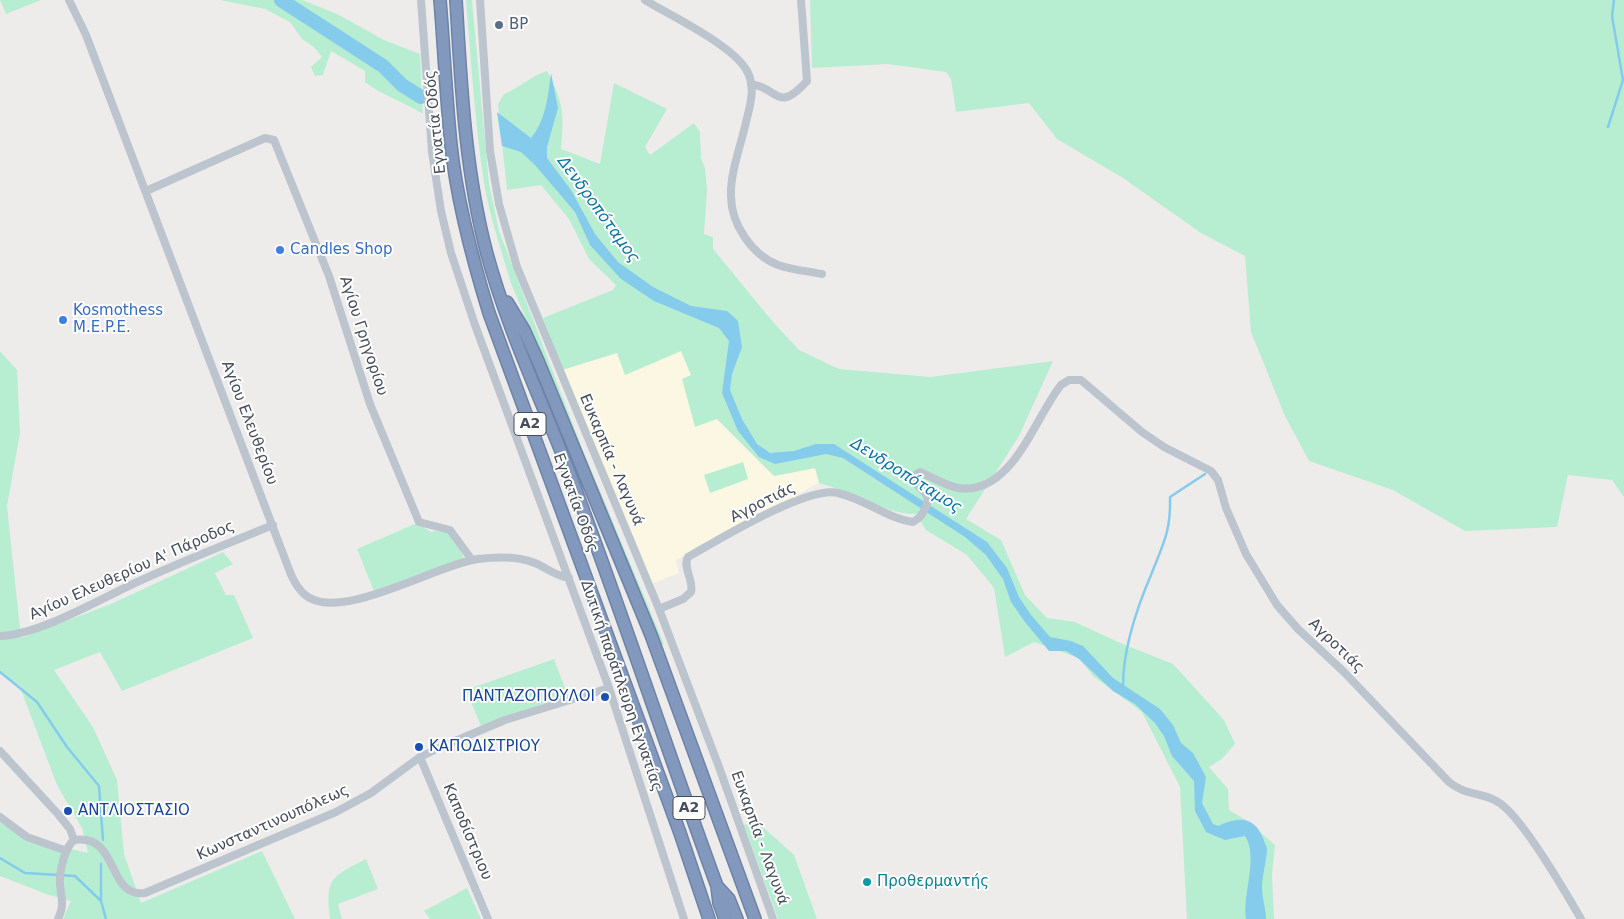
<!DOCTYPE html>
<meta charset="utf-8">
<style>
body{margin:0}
canvas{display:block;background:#eeebeb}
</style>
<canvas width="1624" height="919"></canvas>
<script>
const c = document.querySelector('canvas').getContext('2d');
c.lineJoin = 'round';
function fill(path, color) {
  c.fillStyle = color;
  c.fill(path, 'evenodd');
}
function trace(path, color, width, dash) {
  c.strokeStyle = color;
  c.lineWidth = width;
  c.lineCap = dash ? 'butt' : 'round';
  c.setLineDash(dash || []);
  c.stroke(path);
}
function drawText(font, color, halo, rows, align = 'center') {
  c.font = font + ' "DejaVu Sans",sans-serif';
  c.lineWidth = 4;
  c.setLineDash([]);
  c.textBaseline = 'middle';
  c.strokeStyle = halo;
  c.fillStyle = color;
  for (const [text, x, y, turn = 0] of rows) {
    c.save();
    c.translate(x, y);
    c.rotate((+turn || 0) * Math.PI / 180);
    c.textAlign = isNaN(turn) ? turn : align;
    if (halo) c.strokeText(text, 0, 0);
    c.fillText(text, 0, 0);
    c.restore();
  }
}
fill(new Path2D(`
 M681,351L691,375L717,419L774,476L816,468L819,483L676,560L679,573L651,584L562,370L617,353L626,375Z`), '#fbf7e2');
fill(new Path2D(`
 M0,0H41L6,14Z
 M220,0H302L337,14L384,40L420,54L423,114C404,102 383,96 365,82V71L331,51L323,75L315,76L311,67L322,57L314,47L302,39L290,22L265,9Z
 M466,0H472L489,184L499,231L582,448L664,644L659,645L511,283C501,250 490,217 484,183C475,123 471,61 466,0Z
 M810,0H1624V497L1612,480L1568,475L1557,527L1465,531L1393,490L1309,461L1285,416L1251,332L1245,256L1201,233L1123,178L1057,139L1029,103L956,112L951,79L946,72L888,64L812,68Z
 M547,71C564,103 564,113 561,149L600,164L614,83L667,109L645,147L650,155L694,123L700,132L701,158L705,168L707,190L704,234L713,237V249L773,322L799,350L839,369L930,377L1053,361L1019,436L966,519L1001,540L1025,595L1047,618L1075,622L1118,642L1173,664L1224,720L1235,744L1222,759L1209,767L1228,789L1229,810L1246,820L1275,845L1272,874L1274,919H1187L1180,787L1142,712L1093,676L1079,658L1034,642L1005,657L994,588L967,555L926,530L916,514C892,516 846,490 819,483L815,468L774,476L717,419L695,427L682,379L691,375L681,351L625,375L617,353L562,370L543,318L613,290L616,285L589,259L569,219L541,185L507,190L498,104L504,94C519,88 532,75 547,71Z
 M0,351L17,370L20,433L7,506L21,638L111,604L223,552L233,564L215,573L226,595H234L253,638L122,691L100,652L54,670L93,727L117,780L124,854L141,903L262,851L295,919H63L71,901L49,895L0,876V823L39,841L88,853L82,828L57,785L20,687L0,674Z
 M743,462L748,479L710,493L704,475Z
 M417,523L431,532L447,528L459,541L464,560L374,591L357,549Z
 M554,659L568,696L481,726L466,690Z
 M755,820L794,855L817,919H778L744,825Z
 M366,859L378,889L338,904L342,919H330C325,878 331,877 366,859Z
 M467,888L481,919H430L424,911Z`), '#b7eed2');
fill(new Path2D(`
 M551,73L558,108L547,147V158L571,190L595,234L618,262L653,287L691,306L727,311L738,321L742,347L732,374L730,390L742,419L757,444L770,453L794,451L816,444H834L987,542L1007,568L1019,597L1031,615L1050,637L1071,641L1083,646L1113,678L1160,709L1173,725L1181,743L1193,753L1206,777L1202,803L1213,824L1218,826C1237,817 1254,815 1263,838C1264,841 1266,845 1267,849C1267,858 1262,876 1262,888C1262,898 1266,909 1266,919H1246C1242,895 1259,857 1245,836L1225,840L1206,832L1195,811L1194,781L1172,756L1164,736L1155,723L1135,704L1113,691L1079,659L1066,651H1049L1025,622L1011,602L1003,579L986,555L965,537L843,458L826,454L775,464L759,457L738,431L722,393L729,341L719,328L654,301L621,279L590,245L575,212L535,165L521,152L502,146L497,112L531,138C546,120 548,96 551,73Z`), '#84cbec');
trace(new Path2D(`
 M1608,127L1623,80L1612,16L1614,0
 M0,672L37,702L67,747L99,786L103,840
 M1123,686C1123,648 1136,610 1151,575C1163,544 1171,532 1170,497L1205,474
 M0,858L25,873L75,876L101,901L106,919
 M101,901V864`), '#84cbec', 2.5);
trace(new Path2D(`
 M281,0L383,66L402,85L421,97`), '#84cbec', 14);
const highway = new Path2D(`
 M440,0C444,48 446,97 451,145C457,202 472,258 489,313L680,833L709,919
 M456,0C461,84 465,172 487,254C508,331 543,403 571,477C622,612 667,750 717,886L719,903L725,919
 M507,302L524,330L538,361L651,635L755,919
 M717,886L729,899L737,919`);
trace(highway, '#6d83a7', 14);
trace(new Path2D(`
 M69,0L86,35L280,546C287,562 291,582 304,594C337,625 437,564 478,559C495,557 518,556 535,563C547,568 555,576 569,578
 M421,0L432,152L441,211L451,253L475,325L609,688L684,919
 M480,0L490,151L499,204L517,267L659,609L719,767L773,919
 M645,0C671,16 733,45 747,71C756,87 750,106 746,122C741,145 730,173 731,196C731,224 752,255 778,265C792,270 808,271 822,274
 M751,84C779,88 777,114 807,81L801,0
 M146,191L265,138L274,140L329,276L370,404L419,522L450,530L472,560
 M659,609L683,599L691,592C694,580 682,567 688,557C718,540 808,485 838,493C865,499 886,518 913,522C920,518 922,515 926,507C933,492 917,490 912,477L920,472C932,477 946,486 959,488C1012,496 1035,417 1061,385L1069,380H1081L1142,432L1164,447L1211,471L1218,480L1226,508L1246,554L1277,605L1298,629L1344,672L1449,782C1466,796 1482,792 1498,802C1522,816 1566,893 1581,919
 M0,636C39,635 98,600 135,583C180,562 227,544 273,525
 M0,751L57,813L70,829L74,840
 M420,757L488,919
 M0,817L27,837L67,851
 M74,840C120,833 106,898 145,893L336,812L371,793L420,757L441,747L505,720L609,688
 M58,919C65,905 61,898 60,884C59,872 65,847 74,840`), '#bcc4ce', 8);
trace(highway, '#8298bc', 11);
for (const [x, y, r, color] of [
 [499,25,5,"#5c6f8a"],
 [280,250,5,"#3f7fe0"],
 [63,320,5,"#3f7fe0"],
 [605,697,5,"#1a4fb4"],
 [419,747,5,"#1a4fb4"],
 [68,811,5,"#1a4fb4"],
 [867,882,5,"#0f9aa8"]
]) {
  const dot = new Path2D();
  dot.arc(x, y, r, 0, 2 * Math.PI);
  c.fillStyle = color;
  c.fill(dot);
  trace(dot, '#fff', 2);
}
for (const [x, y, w] of [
 [530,424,32],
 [689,808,32]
]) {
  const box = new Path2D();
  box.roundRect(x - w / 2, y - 11.5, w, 23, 4);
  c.fillStyle = '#fff';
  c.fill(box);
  trace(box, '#444d59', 1);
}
drawText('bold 14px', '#444d59', null, [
 ["Α2",530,424],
 ["Α2",689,808]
]);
drawText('15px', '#4e5e75', '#fff', [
 ["BP",509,25]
], 'left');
drawText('15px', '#444d59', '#fff', [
 ["Εγνατία Οδός",436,122,-96],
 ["Αγίου Γρηγορίου",363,336,72],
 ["Αγίου Ελευθερίου",249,423,69],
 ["Ευκαρπία - Λαγυνά",611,460,67],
 ["Εγνατία Οδός",575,503,70],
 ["Αγροτιάς",763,503,-27],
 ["Αγίου Ελευθερίου Α' Πάροδος",132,571,-24],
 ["Αγροτιάς",1336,646,44],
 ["Δυτική παράπλευρη Εγνατίας",621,686,71],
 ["Κωνσταντινουπόλεως",273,823,-24],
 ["Καποδίστριου",467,832,67],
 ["Ευκαρπία - Λαγυνά",759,838,70]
]);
drawText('15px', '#366cbe', '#fff', [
 ["Candles Shop",290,250],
 ["Kosmothess",73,311],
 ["M.E.P.E.",73,328]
], 'left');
drawText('15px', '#164399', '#fff', [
 ["ΠΑΝΤΑΖΟΠΟΥΛΟΙ",595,697,"right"],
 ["ΚΑΠΟΔΙΣΤΡΙΟΥ",429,747],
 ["ΑΝΤΛΙΟΣΤΑΣΙΟ",78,811]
], 'left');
drawText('15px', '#0d838f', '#fff', [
 ["Προθερμαντής",877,882]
], 'left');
drawText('italic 16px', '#0b74a5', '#fff', [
 ["Δενδροπόταμος",598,210,54],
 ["Δενδροπόταμος",906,476,32]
]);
</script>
